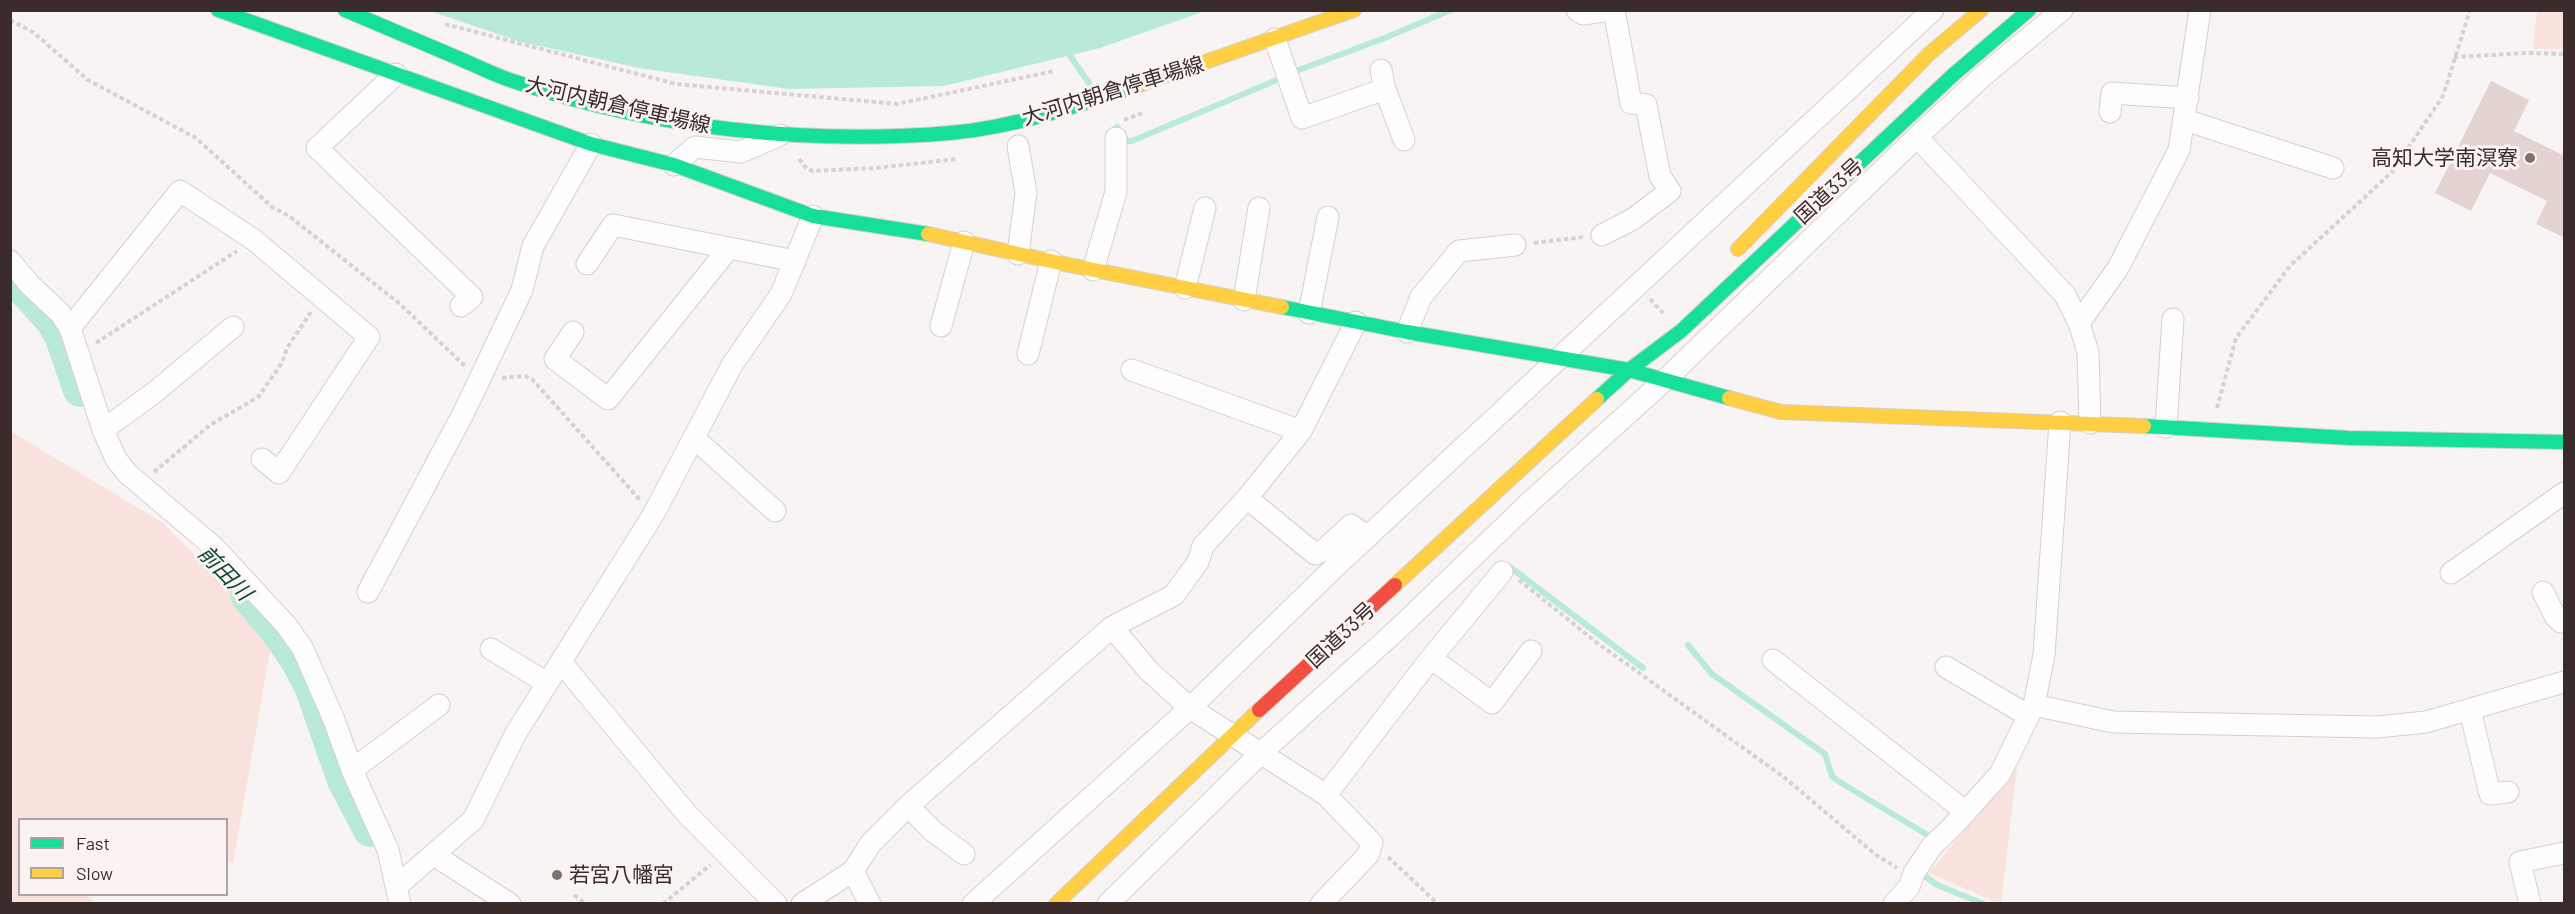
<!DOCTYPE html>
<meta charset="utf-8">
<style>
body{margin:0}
#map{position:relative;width:2575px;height:914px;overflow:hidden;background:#f8f4f4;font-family:Barlow,sans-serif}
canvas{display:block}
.frame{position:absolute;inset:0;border:12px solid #392c2a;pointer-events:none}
.legend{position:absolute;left:18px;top:818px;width:210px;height:78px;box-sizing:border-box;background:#faf3f2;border:2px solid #ada3a2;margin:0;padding:8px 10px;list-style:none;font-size:18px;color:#392c2a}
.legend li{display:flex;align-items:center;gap:12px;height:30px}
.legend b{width:30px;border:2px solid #ada3a2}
</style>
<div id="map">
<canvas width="2575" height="914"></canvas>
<div class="frame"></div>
<ul class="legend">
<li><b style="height:8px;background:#16e098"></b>Fast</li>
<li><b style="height:8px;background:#ffcf43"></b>Slow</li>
</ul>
</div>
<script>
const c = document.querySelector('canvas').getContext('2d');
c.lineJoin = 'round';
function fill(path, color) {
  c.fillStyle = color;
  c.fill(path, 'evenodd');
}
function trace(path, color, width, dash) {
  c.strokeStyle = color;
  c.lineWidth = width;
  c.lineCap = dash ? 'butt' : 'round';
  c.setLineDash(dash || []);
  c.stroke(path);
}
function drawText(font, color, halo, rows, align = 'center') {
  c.font = font + ' Barlow,"Noto Sans JP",sans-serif';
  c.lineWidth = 6;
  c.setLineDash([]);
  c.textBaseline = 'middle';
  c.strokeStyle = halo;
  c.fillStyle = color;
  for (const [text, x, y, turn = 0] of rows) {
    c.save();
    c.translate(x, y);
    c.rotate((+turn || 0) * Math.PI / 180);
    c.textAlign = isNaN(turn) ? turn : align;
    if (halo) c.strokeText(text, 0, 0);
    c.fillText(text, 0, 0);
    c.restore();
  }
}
fill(new Path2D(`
 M2537,11H2564V49H2533Z
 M10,431L163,523L273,633L233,863L227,860L226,820H20V894L86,895L95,903H11Z
 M2017,767L2001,903H1998L1929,873Z`), '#f9e1dd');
fill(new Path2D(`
 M430,11H1205L1100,48L944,86L789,89L639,68L518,41Z`), '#b9ead7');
trace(new Path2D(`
 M1066,50L1089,83
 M1296,71L1382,39L1451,10
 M1117,127L1127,141H1132L1279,79
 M1510,567L1643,668
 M1688,645L1712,674L1825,754L1832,776L1838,781L1929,836
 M1926,877L1937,885L1984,904`), '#b9ead7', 6);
trace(new Path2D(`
 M22,287L53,321L62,338L80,390
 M247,595L281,636L297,660L311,686L344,780L370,830`), '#b9ead7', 34);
fill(new Path2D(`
 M2491,81L2529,100L2514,131L2565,156V238L2536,224L2547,201L2490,173L2471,211L2435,193Z`), '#e3d4d1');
const street = new Path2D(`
 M1577,10L1583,14L1610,10
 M1275,39L1302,118L1385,89
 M1381,70L1385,89L1404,140
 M396,74L317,148L472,297L461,306
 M2110,112L2112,93L2188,98
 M2185,120L2333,168
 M1917,137L2065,295L2079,323
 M1018,146L1026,193L1018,254
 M674,165L695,147L741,152L780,135
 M1602,235L1633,219L1670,191L1660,176L1646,105L1631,103L1614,10
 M10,261L30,285L60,313L70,328L103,430L116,459L128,474L215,548L287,626L303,649L334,720L352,770L388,850L400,904
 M587,264L613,225L795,261
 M1093,270L1116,192V138
 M1185,288L1205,208
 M1244,300L1259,208
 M1309,313L1328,217
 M941,326L964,242
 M70,328L180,191L254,240L369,337L279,473L262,459
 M573,332L555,359L608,399L729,248
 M1407,332L1421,297L1459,251L1515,245
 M1028,354L1051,261
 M1132,370L1301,431
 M2060,422L2044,655L2034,705L2113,722L2377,727L2426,722L2564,682
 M2090,423L2088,352L2079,323L2118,268L2179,150L2200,10
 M2166,427L2173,319
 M103,430L155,392L233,327
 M694,438L775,511
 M1247,498L1315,554L1323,551L1351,525L1368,537
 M2451,573L2564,493
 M368,592L464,412L522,290L533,246L591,144
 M2543,592L2555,616L2561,622H2564
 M1112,627L1148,670L1190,708L1326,795L1431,658L1502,572
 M491,649L547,683
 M1431,658L1492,703L1531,651
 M1773,660L1966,812
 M561,662L686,813L776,904
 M1946,667L2029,716
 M2470,710L2490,794L2508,792
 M352,770L439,705
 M908,806L934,832L964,854
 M434,855L510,904
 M853,871L870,904
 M397,886L473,820L516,733L653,515L732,365L781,294L813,216
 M802,904L853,871L871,843L908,806L1112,627L1174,595L1198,562L1203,546L1247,498L1301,431L1356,322
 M973,904L1190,708L1335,567L1933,10
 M1108,904L1262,752L1398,629L1529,503L1666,379L1917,137L1983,76L2062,10
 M1321,904L1368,855L1372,843L1326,795
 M1894,904L1909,887L1914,873L1932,846L1951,828L2000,774L2034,705
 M2530,904L2520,862L2564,853`);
const fast = new Path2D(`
 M218,10L591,144L674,165L813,216L928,234
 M345,10C383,26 420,42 458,58C477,66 496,76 516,82C654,128 805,145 950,133C1016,127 1080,105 1142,84
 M1282,307L1407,332L1629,370L1729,398
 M1597,399L1629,370L1681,331L1953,75L2029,10
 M2144,426L2349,438L2564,442`);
const slow = new Path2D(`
 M1142,84L1354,10
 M928,234L1069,265L1282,307
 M1738,249L1929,54L1981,10
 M1729,398L1781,412L2144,426
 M1395,585L1597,399
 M1056,904L1259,710`);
const jam = new Path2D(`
 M1259,710L1395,585`);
trace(street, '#d7cfce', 23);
trace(fast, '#d7cfce', 16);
trace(slow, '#d7cfce', 16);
trace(jam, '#d7cfce', 16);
trace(new Path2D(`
 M10,20L33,32L88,80L196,138L272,207L289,216L400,304L465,366
 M445,24L676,84L897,104L1054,71
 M2454,57L2525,53L2564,54
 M1124,120L1145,112
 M799,159L807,169L813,171L876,168L956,159
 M1534,243L1583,237
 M1650,299L1663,313
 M96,343L237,251
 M502,378L525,376L532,379L640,500
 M2217,408L2236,338L2290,266L2392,172L2443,96L2470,10
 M154,472L210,425L258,397L282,363L287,348L311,312
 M1519,580L1596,642L1785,778L1876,855L1897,868
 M1388,857L1438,904
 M574,895L586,904
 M663,904L710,865`), '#d5d2d1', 4, [4.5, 3]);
trace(street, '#fefdfd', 21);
trace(fast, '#16e098', 14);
trace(slow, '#ffcf43', 14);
trace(jam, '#f24e42', 14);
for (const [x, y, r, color] of [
 [2530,158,6,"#7c7271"],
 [557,875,6,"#7c7271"]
]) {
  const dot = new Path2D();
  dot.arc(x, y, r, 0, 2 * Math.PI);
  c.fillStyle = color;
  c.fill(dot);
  trace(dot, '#faf3f2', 2);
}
drawText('21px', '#392c2a', '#faf3f2', [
 ["大河内朝倉停車場線",1113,91,-17],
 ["大河内朝倉停車場線",618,105,13],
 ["国道33号",1829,191,-43],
 ["国道33号",1341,635,-43]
]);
drawText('21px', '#392c2a', '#faf3f2', [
 ["高知大学南溟寮",2518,158],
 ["若宮八幡宮",569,875,"left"]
], 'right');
drawText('italic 22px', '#0a4836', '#faf3f2', [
 ["前田川",225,573,46]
]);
</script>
